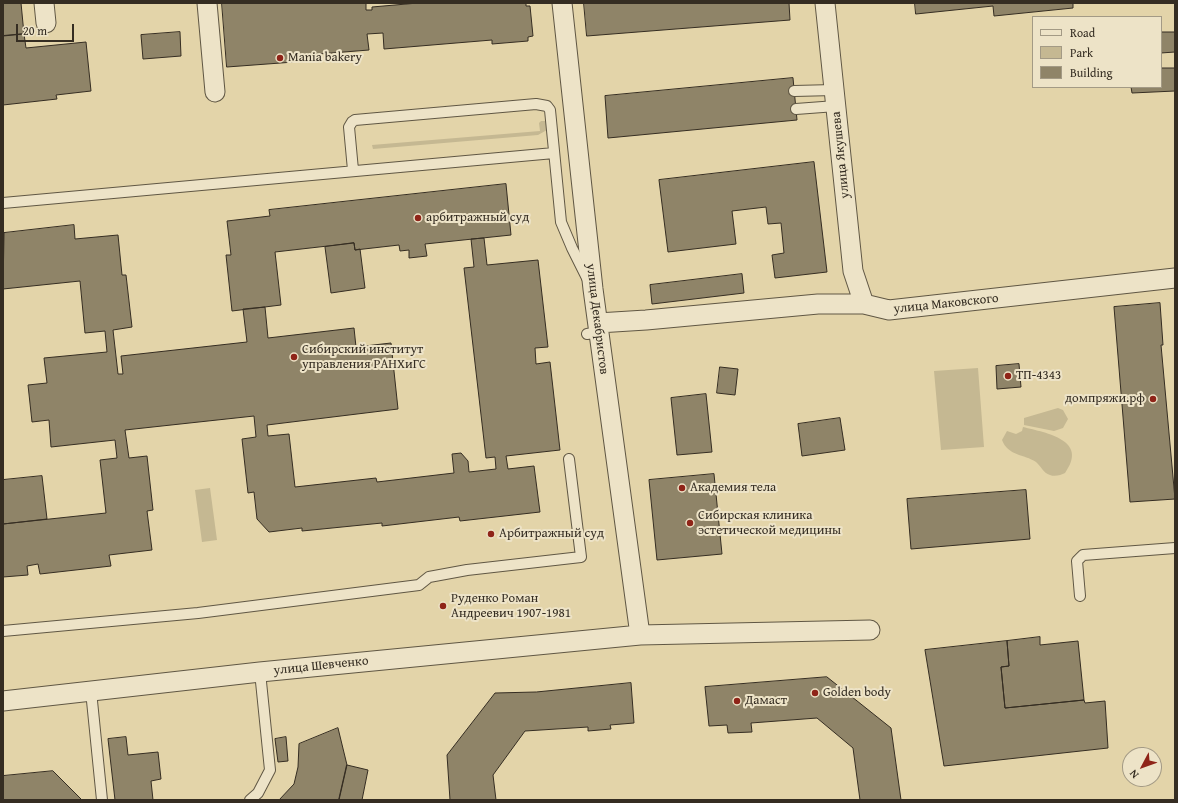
<!DOCTYPE html>
<meta charset="utf-8">
<style>
body{margin:0}
#map{position:relative;width:1178px;height:803px;overflow:hidden;background:#e3d4a9;font-family:"Gentium Book Plus",serif}
canvas{display:block}
.frame{position:absolute;inset:0;border:4px solid #352d22;pointer-events:none}
.legend{position:absolute;left:1032px;top:16px;width:130px;height:72px;box-sizing:border-box;background:#ede3c7;border:1px solid #a39a85;margin:0;padding:5px 7px;list-style:none;font-size:12px;color:#352d22}
.legend li{display:flex;align-items:center;gap:8px;height:20px}
.legend b{width:20px;border:1px solid #a39a85}
.north{position:absolute;left:1122px;top:747px;width:40px;height:40px;box-sizing:border-box;background:#ede3c7;border:1px solid #a39a85;border-radius:50%;rotate:229deg;font-size:11px;font-weight:700;line-height:16px;text-align:center;color:#352d22}
.north::after{content:'';display:block;margin:auto;width:14px;height:18px;background:#8f2418;clip-path:polygon(50% 0,100% 100%,50% 72%,0 100%)}
.scale{position:absolute;left:16px;top:24px;width:58px;height:18px;box-sizing:border-box;border:2px solid #352d22;border-top:0;padding-left:5px;font-size:12px;line-height:14px;white-space:nowrap;color:#352d22;-webkit-text-stroke:3px #ede3c7;paint-order:stroke}
</style>
<div id="map">
<canvas width="1178" height="803"></canvas>
<div class="frame"></div>
<ul class="legend">
<li><b style="height:5px;background:#ede3c7"></b>Road</li>
<li><b style="height:11px;background:#c5b892"></b>Park</li>
<li><b style="height:11px;background:#8f8468"></b>Building</li>
</ul>
<div class="north">N</div>
<div class="scale">20 m</div>
</div>
<script>
const c = document.querySelector('canvas').getContext('2d');
c.lineJoin = 'round';
function fill(path, color) {
  c.fillStyle = color;
  c.fill(path, 'evenodd');
}
function trace(path, color, width, dash) {
  c.strokeStyle = color;
  c.lineWidth = width;
  c.lineCap = dash ? 'butt' : 'round';
  c.setLineDash(dash || []);
  c.stroke(path);
}
function drawText(font, color, halo, rows, align = 'center') {
  c.font = font + ' "Gentium Book Plus",serif';
  c.lineWidth = 4;
  c.setLineDash([]);
  c.textBaseline = 'middle';
  c.strokeStyle = halo;
  c.fillStyle = color;
  for (const [text, x, y, turn = 0] of rows) {
    c.save();
    c.translate(x, y);
    c.rotate((+turn || 0) * Math.PI / 180);
    c.textAlign = isNaN(turn) ? turn : align;
    if (halo) c.strokeText(text, 0, 0);
    c.fillText(text, 0, 0);
    c.restore();
  }
}
fill(new Path2D(`
 M541,121H546L547,130L538,135L373,149L372,145L540,131L539,123Z
 M978,368L984,447L941,450L934,371Z
 M1058,408L1063,410L1068,419L1063,428L1054,431L1024,425V418Z
 M1023,427C1047,433 1089,440 1065,473C1061,475 1055,477 1050,475C1043,473 1041,466 1036,462C1024,454 1008,456 1002,440L1007,431L1016,434L1022,431Z
 M210,488L217,540L202,542L195,490Z`), '#c5b892');
const building = new Path2D(`
 M3,3H21L24,34L3,36Z
 M222,3H366V10H372V7L418,3H526V6H530L533,36L528,37V41L492,44V40L384,49L383,33L367,34L369,50L294,56V62L227,67Z
 M584,3H789L790,20L587,36Z
 M915,3H1073V8L994,16L993,6L916,14Z
 M180,32L181,56L143,59L141,35Z
 M1161,32H1175V52L1161,53Z
 M24,34L26,48L86,42L91,91L56,95L57,99L3,105V36Z
 M1161,68H1175V91L1132,93L1131,87H1161Z
 M793,78L797,120L608,138L605,96Z
 M814,162L827,272L775,278L772,255L784,253L781,223L768,224L766,207L732,211L736,244L668,252L659,180Z
 M506,184L511,235L425,244L427,256L409,258V250L400,251L399,245L355,250L354,243L275,252L281,305L232,311L226,255H231L227,221L270,216L269,210Z
 M74,225L75,239L118,235L122,275H126L132,327L113,330L118,374H123L121,356L247,342L243,309L265,307L268,338L354,328L356,347L391,343L398,409L267,425L268,436L289,434L295,487L376,478L377,482L454,473L452,454L461,453L468,461L469,472L496,469L495,457L486,458L464,268L474,267L471,239L484,238L487,265L538,260L548,347L535,348L536,364L550,362L560,450L506,456L508,469L534,466L540,512L460,521L459,517L382,526V523L302,531V528L269,532L257,519L254,492L248,493L242,439L256,437L254,416L125,430L129,458L147,456L153,510L147,511L152,550L109,555L111,566L40,574L38,564L27,566L28,575L3,577V524L106,513L100,460L117,458L115,440L51,447L49,420L32,422L28,385L47,383L44,358L107,352L105,331L85,333L80,281L3,289L4,233Z
 M354,243L355,250L360,249L365,288L331,293L325,247Z
 M742,274L744,293L652,304L650,285Z
 M1160,303L1163,345H1161L1175,499L1130,502L1114,307Z
 M1019,364L1021,387L997,389L996,366Z
 M720,367L738,369L735,395L717,393Z
 M706,394L712,452L677,455L671,398Z
 M840,418L845,450L802,456L798,424Z
 M714,474L722,554L657,560L649,480Z
 M42,476L47,519L3,524V480Z
 M1026,490L1030,539L911,549L907,499Z
 M1040,637V645L1078,641L1084,700L1005,708L1001,667L1009,666L1007,641Z
 M1007,641L1009,666L1001,667L1005,708L1084,700L1085,703L1105,701L1108,748L944,766L925,650Z
 M827,677L891,728L901,800H860L853,748L817,718L751,723L752,732L728,733L727,725L709,726L705,687Z
 M631,683L634,723L610,725L611,729L588,731V727L525,731L493,775L496,800H450L447,755L495,693L536,692Z
 M338,728L347,765L339,800H279L294,784L298,767L299,744Z
 M126,737L128,755L158,752L161,779L151,781L153,800H115L108,739Z
 M286,737L288,761L278,762L275,739Z
 M347,765L368,770L362,800H339Z
 M53,771L82,800H3V776Z`);
fill(building, '#8f8468');
trace(building, '#352d22', 1);
const lane = new Path2D(`
 M794,91L834,90
 M796,109L836,106
 M353,170L349,127L352,122L355,120L536,104L547,106L550,110L561,222L572,248L587,278
 M3,203L554,153
 M587,334L599,332
 M1080,596L1077,561L1083,555L1175,548
 M3,631L198,613L419,585L429,577L467,570L581,557L569,459
 M91,691L102,800
 M250,800L258,793L270,770L260,672`);
const street = new Path2D(`
 M44,3L46,23
 M207,3L215,92
 M562,3L593,289L640,635
 M825,3L853,271L864,304
 M598,323L646,320L818,304H864L889,310L1175,278
 M3,701L260,672L640,635L870,630`);
trace(lane, '#605744', 12);
trace(street, '#605744', 21);
trace(lane, '#ede3c7', 10);
trace(street, '#ede3c7', 19);
for (const [x, y, r, color] of [
 [280,58,4,"#8f2418"],
 [418,218,4,"#8f2418"],
 [294,357,4,"#8f2418"],
 [1008,376,4,"#8f2418"],
 [1153,399,4,"#8f2418"],
 [682,488,4,"#8f2418"],
 [690,523,4,"#8f2418"],
 [491,534,4,"#8f2418"],
 [443,606,4,"#8f2418"],
 [815,693,4,"#8f2418"],
 [737,701,4,"#8f2418"]
]) {
  const dot = new Path2D();
  dot.arc(x, y, r, 0, 2 * Math.PI);
  c.fillStyle = color;
  c.fill(dot);
  trace(dot, '#ede3c7', 1.5);
}
drawText('13px', '#352d22', '#ede3c7', [
 ["Mania bakery",288,58],
 ["арбитражный суд",426,218],
 ["Сибирский институт",302,350],
 ["управления РАНХиГС",302,365],
 ["ТП-4343",1016,376],
 ["домпряжи.рф",1145,399,"right"],
 ["Академия тела",690,488],
 ["Сибирская клиника",698,516],
 ["эстетической медицины",698,531],
 ["Арбитражный суд",499,534],
 ["Руденко Роман",451,599],
 ["Андреевич 1907-1981",451,614],
 ["Golden body",823,693],
 ["Дамаст",745,701]
], 'left');
drawText('13px', '#352d22', '#ede3c7', [
 ["улица Якушева",841,155,-96],
 ["улица Маковского",946,304,-6],
 ["улица Декабристов",597,319,83],
 ["улица Шевченко",321,666,-6]
]);
</script>
